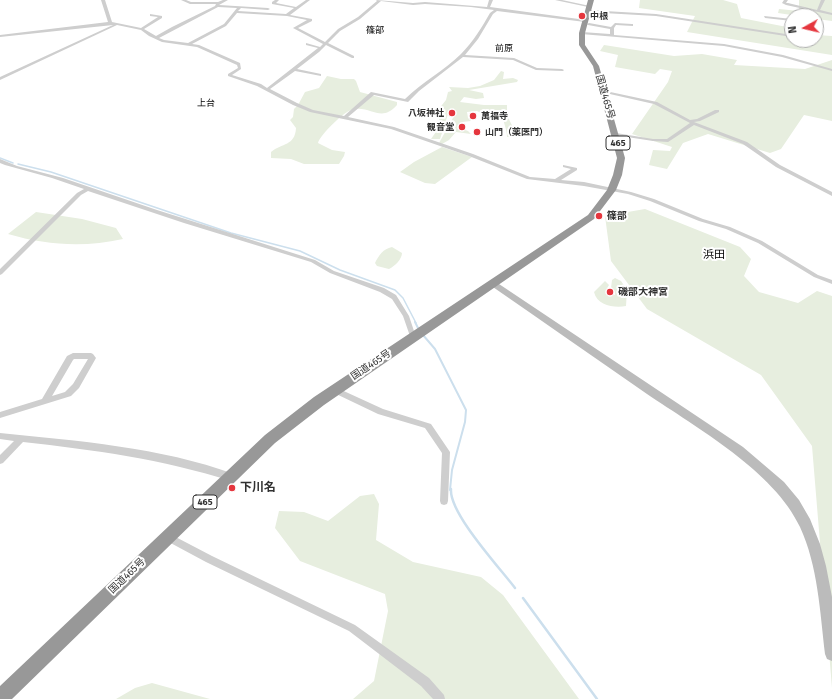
<!DOCTYPE html>
<meta charset="utf-8">
<style>
body{margin:0}
#map{position:relative;width:832px;height:699px;overflow:hidden;background:#fff;font-family:"Fira Sans",sans-serif}
canvas{display:block}
.north{position:absolute;left:784px;top:8px;width:40px;height:40px;box-sizing:border-box;background:#fff;border:1px solid #adadad;border-radius:50%;rotate:262deg;font-size:11px;font-weight:700;line-height:16px;text-align:center;color:#313131}
.north::after{content:'';display:block;margin:auto;width:14px;height:18px;background:#e5363e;clip-path:polygon(50% 0,100% 100%,50% 72%,0 100%)}
</style>
<div id="map">
<canvas width="832" height="699"></canvas>
<div class="north">N</div>
</div>
<script>
const c = document.querySelector('canvas').getContext('2d');
c.lineJoin = 'round';
function fill(path, color) {
  c.fillStyle = color;
  c.fill(path, 'evenodd');
}
function trace(path, color, width, dash) {
  c.strokeStyle = color;
  c.lineWidth = width;
  c.lineCap = dash ? 'butt' : 'round';
  c.setLineDash(dash || []);
  c.stroke(path);
}
function drawText(font, color, halo, rows, align = 'center') {
  c.font = font + ' "Fira Sans","Noto Sans JP",sans-serif';
  c.lineWidth = 4;
  c.setLineDash([]);
  c.textBaseline = 'middle';
  c.strokeStyle = halo;
  c.fillStyle = color;
  for (const [text, x, y, turn = 0] of rows) {
    c.save();
    c.translate(x, y);
    c.rotate((+turn || 0) * Math.PI / 180);
    c.textAlign = isNaN(turn) ? turn : align;
    if (halo) c.strokeText(text, 0, 0);
    c.fillText(text, 0, 0);
    c.restore();
  }
}
fill(new Path2D(`
 M640,0H723L737,4L741,18L792,28V40H816V35L832,36V55L687,32L695,16L639,8Z
 M799,0H832V21L816,19V16H798L778,13L779,9L799,11Z
 M604,45L674,56L702,54L737,60L734,65L805,69L832,60V121L804,115L781,149L770,153L708,134L683,143L667,169L649,165L653,150L670,151L672,147L632,134L668,82L672,71L660,69L655,74L615,67L618,55L600,51Z
 M501,71L504,72L503,79L513,78L518,80L517,82L469,90L483,93L484,98L476,99L464,97L460,102L484,105H507V115L517,136L507,137C507,129 503,121 501,112L492,109L483,114L477,111L467,112L468,118L471,121L462,122L458,127L468,131L471,134L456,132L449,140L442,144L439,143L454,116V111L452,110L448,114L440,139H431L440,126L438,110L446,100L448,92L452,91L449,87L468,88L480,86L494,80Z
 M327,76L341,79H354L356,81L360,92L397,102V105C381,123 372,106 354,109C345,110 320,135 318,143L332,150L345,152L344,156L339,164H304L291,159L271,158V152C282,143 295,146 296,128L290,120L293,117L294,109L298,105L305,92L319,88Z
 M442,147L472,157L435,184L425,183L400,172L414,162Z
 M645,209L740,247L751,259L744,276L759,292L798,303L817,291L832,296V688L812,446L761,375L647,309L611,261L605,216Z
 M36,212L82,219L116,228L123,239C83,248 46,245 8,234Z
 M392,247L402,253C402,259 395,266 389,269L377,266L375,263C379,255 383,249 392,247Z
 M615,278L621,281L627,290L626,306C615,308 597,306 594,292L605,281L609,285L606,290L607,293L615,295V292L611,288L612,280Z
 M374,494L379,504L376,540L413,562L481,577L503,595L579,699H353L374,681L388,611L385,594L300,561L275,528L279,511L304,512L328,521L360,496Z
 M152,683L210,699H116L135,688Z`), '#e7eedf');
trace(new Path2D(`
 M0,158L13,163
 M18,164L51,172L231,233L300,251L340,270L395,290L403,298L416,323`), '#ccdfed', 1.5);
trace(new Path2D(`
 M415,322L419,330
 M423,335L435,349L466,410L465,422L452,470L450,490`), '#ccdfed', 2);
trace(new Path2D(`
 M451,489C449,513 499,567 515,588
 M523,598L597,699`), '#ccdfed', 2.5);
fill(new Path2D(`
 M101,0H105L112,22L141,28L158,17L150,16V14L162,16V18L144,29L156,36L172,27L215,6L216,4H190L181,0H186L191,2H218L223,0H228L219,5L268,8L270,9L268,10L241,8L238,11L286,14L294,8L272,4V2L275,0H279L276,3L296,7L306,0H310L290,15L312,19V21L298,28L325,42L338,29L358,17L377,1L376,0L413,3L425,2L487,7L489,0H493L490,7L586,20L585,22L497,11L493,14L478,39L465,55L514,58L537,68L562,69L564,70L563,71L536,70L513,60L463,57L419,91L408,102L374,95L348,117L394,127L473,154L530,177L555,179L571,169L563,167V165L577,168V170L561,180L584,182L631,192L654,199L703,219L730,227L762,241L818,275L832,280V284L814,277L758,243L726,229L699,221L650,201L628,194L584,186L527,179L469,156L391,129L310,112L293,105L257,86L228,76V74L238,68L237,65L197,47L162,42L149,36L141,30L117,25L0,80V77L113,25L0,37V35L108,22ZM381,1L413,5L425,4L471,7L494,10L490,13C482,27 473,42 461,54C444,71 422,82 405,99L371,92L344,116L313,110L297,103L270,89L295,71L321,76V74L297,69L319,52L326,45L352,58H354V56L328,43L340,31L360,19ZM218,7L237,8L224,24L188,43L164,40L159,38ZM237,13L287,16L307,20L293,28L323,44L320,47L306,43V45L318,48L267,88L261,84L232,75L241,69L240,63L199,45L192,44L226,26Z
 M555,0H562L590,6L588,7Z
 M784,0H788L786,3H788L817,10L821,0H825L820,10L832,13V15L786,5L782,3Z
 M587,10L656,14L792,35V37L656,16L586,12Z
 M764,16L792,19V21L765,18Z
 M589,23L611,27L615,23L632,24H633V26L616,25L614,28V35L724,44L783,55L832,69V71L782,57L724,46L581,34V32H582L610,34V29L588,25L587,24Z
 M601,90L657,102L690,120L697,119L715,110H719V112L700,121L694,122L747,142L780,165L832,192V196L776,167L743,144L694,125L668,142L653,141L614,135V134L616,133L653,139H667L690,123L654,104L601,92Z
 M0,159L17,166L63,178L157,210L315,260L334,271L384,288L396,295L409,316L416,337L413,340L411,339L403,316L392,299L380,292L330,273L311,262L184,223L88,191L81,195L2,274L0,275V269L77,193L84,189L52,178L5,165L0,163Z
 M73,353H91L93,354L96,358L79,388L71,396L0,418V412L42,399L67,356ZM74,359H88L73,384L65,392L52,396L73,360Z
 M335,387L383,409L431,424L450,452L448,501L447,504L444,505L441,504L440,501L442,453L425,428L378,414L332,392L331,390L332,388Z
 M0,433C78,441 160,447 234,474L235,477L234,480L231,481C161,459 95,450 23,442L3,463L0,464V455L14,441L0,439Z
 M168,533L212,556L355,625L429,678L444,695L445,699H433L421,686L349,631L206,562L165,540L164,537L165,534Z`), '#cecece');
fill(new Path2D(`
 M493,280L743,447L784,482L799,500L810,519L820,544L826,566L832,597V661L827,659L825,654C820,612 818,566 800,527C774,471 697,428 647,394C594,357 542,321 490,285L488,283L490,281Z`), '#bbb');
fill(new Path2D(`
 M588,0H594L585,33V45L599,66L625,158L622,175L616,190L594,219L324,405L275,443L12,699H0V686L265,435L314,397L588,215L607,190L613,175L617,158L593,66L579,45V33Z`), '#989898');
for (const [x, y, r, color] of [
 [582,16,4,"#e5363e"],
 [452,113,4,"#e5363e"],
 [473,116,4,"#e5363e"],
 [462,127,4,"#e5363e"],
 [477,132,4,"#e5363e"],
 [599,216,4,"#e5363e"],
 [610,292,4,"#e5363e"],
 [232,488,4,"#e5363e"]
]) {
  const dot = new Path2D();
  dot.arc(x, y, r, 0, 2 * Math.PI);
  c.fillStyle = color;
  c.fill(dot);
  trace(dot, '#fff', 1.5);
}
drawText('bold 9px', '#313131', '#fff', [
 ["中根",590,16],
 ["八坂神社",444,113,"right"],
 ["萬福寺",481,116],
 ["観音堂",454,127,"right"],
 ["山門（薬医門）",485,132]
], 'left');
drawText('9px', '#000', '#fff', [
 ["篠部",375,30],
 ["前原",504,48],
 ["上台",206,103]
]);
for (const [x, y, w] of [
 [618,143,24],
 [205,502,24]
]) {
  const box = new Path2D();
  box.roundRect(x - w / 2, y - 7, w, 14, 3);
  c.fillStyle = '#fff';
  c.fill(box);
  trace(box, '#313131', 1);
}
drawText('bold 9px', '#313131', null, [
 ["465",618,143],
 ["465",205,502]
]);
drawText('10px', '#313131', '#fff', [
 ["国道465号",605,97,74],
 ["国道465号",371,365,-34],
 ["国道465号",127,576,-44]
]);
drawText('bold 10px', '#313131', '#fff', [
 ["篠部",607,216],
 ["磯部大神宮",618,292]
], 'left');
drawText('11px', '#000', '#fff', [
 ["浜田",714,255]
]);
drawText('bold 12px', '#313131', '#fff', [
 ["下川名",240,488]
], 'left');
</script>
